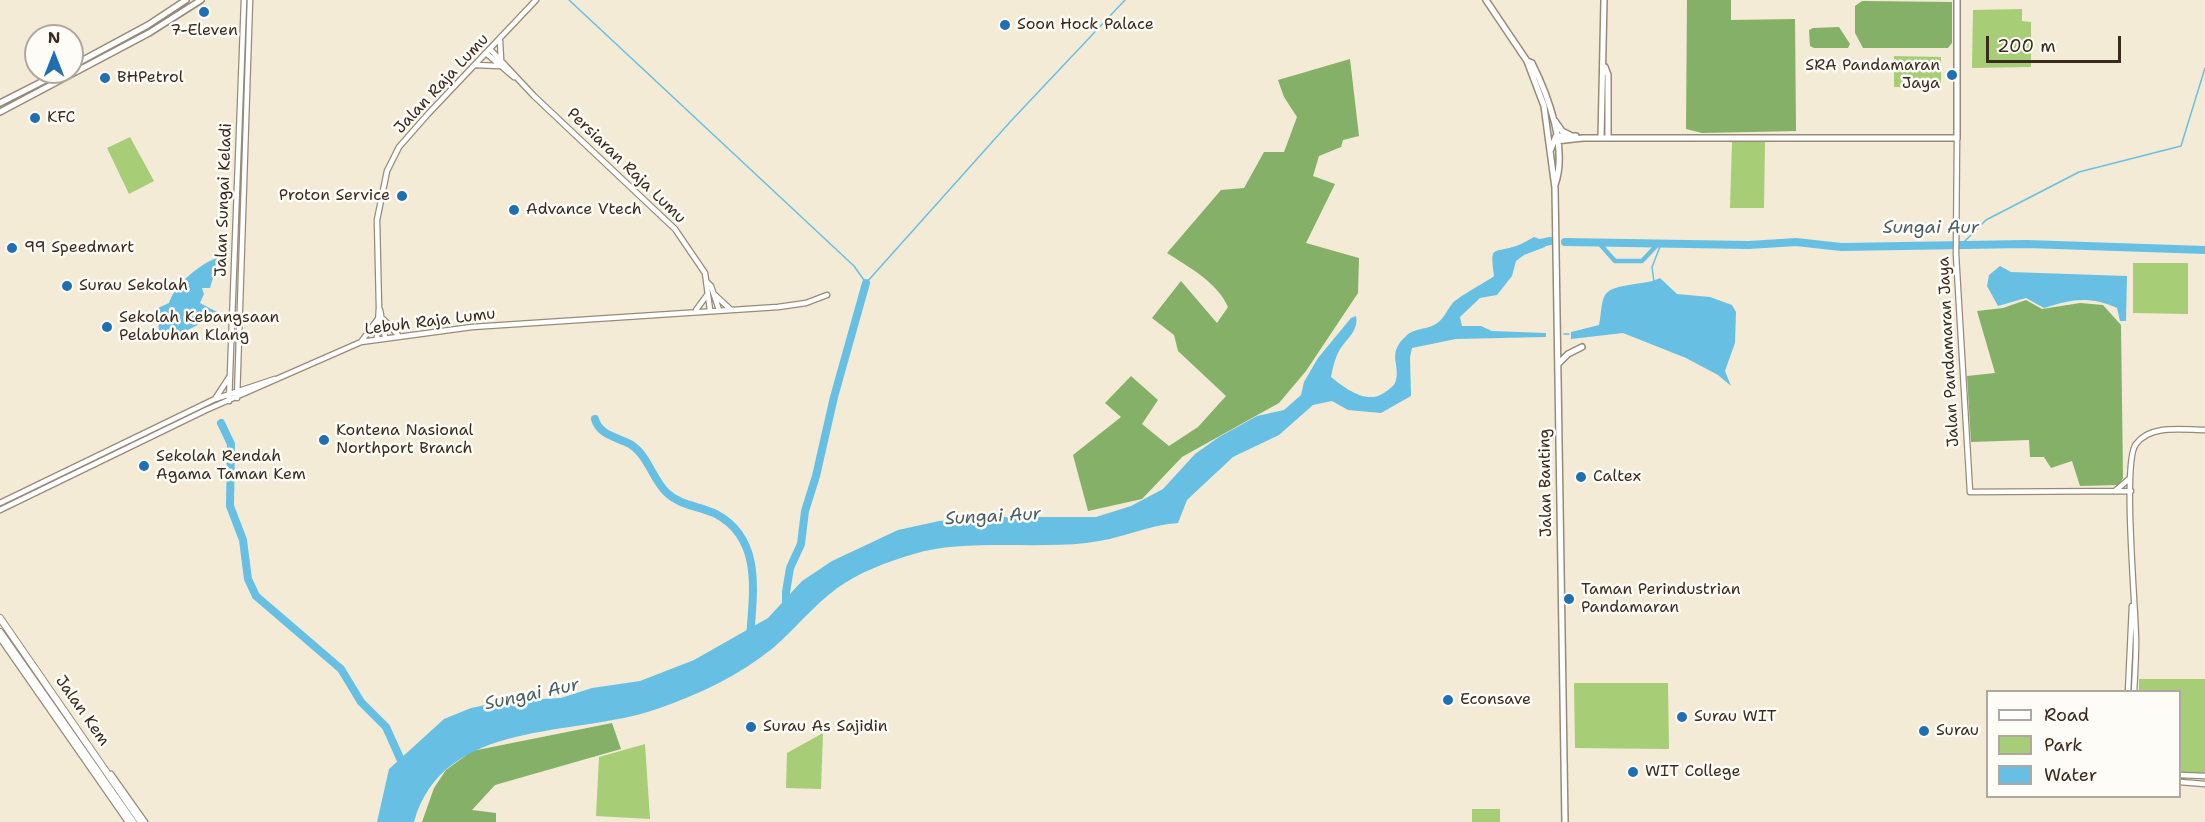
<!DOCTYPE html>
<style>
body{margin:0}
#map{position:relative;width:2205px;height:822px;overflow:hidden;background:#f3ebd5;font-family:"Shantell Sans",sans-serif}
canvas{display:block}
.legend{position:absolute;left:1986px;top:690px;width:195px;height:108px;box-sizing:border-box;background:#fdfcf7;border:2px solid #afa8a0;margin:0;padding:8px 10px;list-style:none;font-size:18px;color:#3b2a1e}
.legend li{display:flex;align-items:center;gap:12px;height:30px}
.legend b{width:30px;border:2px solid #afa8a0}
.north{position:absolute;left:24px;top:24px;width:60px;height:60px;box-sizing:border-box;background:#fdfcf7;border:2px solid #afa8a0;border-radius:50%;rotate:0deg;font-size:16px;font-weight:700;line-height:24px;text-align:center;color:#3b2a1e}
.north::after{content:'';display:block;margin:auto;width:21px;height:27px;background:#1f6fb2;clip-path:polygon(50% 0,100% 100%,50% 72%,0 100%)}
.scale{position:absolute;left:1986px;top:36px;width:135px;height:27px;box-sizing:border-box;border:3px solid #3b2a1e;border-top:0;padding-left:8px;font-size:18px;line-height:21px;white-space:nowrap;color:#3b2a1e;-webkit-text-stroke:4px #fdfcf7;paint-order:stroke}
</style>
<div id="map">
<canvas width="2205" height="822"></canvas>
<ul class="legend">
<li><b style="height:8px;background:#fff"></b>Road</li>
<li><b style="height:16px;background:#a7cd77"></b>Park</li>
<li><b style="height:16px;background:#67c0e4"></b>Water</li>
</ul>
<div class="north">N</div>
<div class="scale">200 m</div>
</div>
<script>
const c = document.querySelector('canvas').getContext('2d');
c.lineJoin = 'round';
function fill(path, color) {
  c.fillStyle = color;
  c.fill(path, 'evenodd');
}
function trace(path, color, width, dash) {
  c.strokeStyle = color;
  c.lineWidth = width;
  c.lineCap = dash ? 'butt' : 'round';
  c.setLineDash(dash || []);
  c.stroke(path);
}
function drawText(font, color, halo, rows, align = 'center') {
  c.font = font + ' "Shantell Sans",sans-serif';
  c.lineWidth = 5;
  c.setLineDash([]);
  c.textBaseline = 'middle';
  c.strokeStyle = halo;
  c.fillStyle = color;
  for (const [text, x, y, turn = 0] of rows) {
    c.save();
    c.translate(x, y);
    c.rotate((+turn || 0) * Math.PI / 180);
    c.textAlign = isNaN(turn) ? turn : align;
    if (halo) c.strokeText(text, 0, 0);
    c.fillText(text, 0, 0);
    c.restore();
  }
}
fill(new Path2D(`
 M2022,9V21L2031,22V67L1972,68L1973,10Z
 M1894,56L1941,57V88L1894,87Z
 M130,137L154,181L129,194L107,148Z
 M1732,142H1765L1764,208H1730Z
 M2133,263H2188V314L2133,313Z
 M2139,679H2205V775H2188L2180,771V692L2139,691Z
 M1574,683H1668L1669,749L1575,748Z
 M823,733L821,789L786,788L787,753Z
 M645,744L650,819L596,816L599,757Z
 M1472,809H1500V822H1472Z`), '#a7cd77');
fill(new Path2D(`
 M1687,0H1731V20L1795,19L1796,131L1702,133L1686,129Z
 M1862,1L1952,2V43L1948,48H1863L1855,33V6Z
 M1839,27L1850,44L1848,48H1814L1810,46L1809,30L1813,28Z
 M1350,59L1359,136L1343,140L1341,147L1319,156L1313,176L1335,184L1306,243L1359,258L1358,293L1306,371L1279,403L1182,457L1142,499L1088,511L1073,455L1121,417L1105,403L1131,376L1158,400L1142,424L1169,446L1198,427L1226,396L1178,351L1174,335L1152,318L1181,281L1217,323L1228,307C1217,282 1190,268 1167,253L1221,190L1244,188L1264,152H1284L1297,117L1284,97L1278,80Z
 M2026,300L2042,309L2080,303L2103,305L2121,325L2123,478L2119,485L2080,486L2072,461L2051,468L2044,457H2030L2029,440L1971,442L1967,376L1995,373L1977,311L2003,308Z
 M612,723L621,749L495,785L472,810L496,813V822H422L434,788L446,770L472,751Z`), '#85b068');
fill(new Path2D(`
 M1534,237L1545,241V247L1524,255L1516,261L1512,276L1497,295L1480,298L1460,317L1462,326H1481L1492,331L1546,333V337L1456,339L1412,348L1410,357L1411,396L1381,413L1348,410L1332,401L1313,405L1279,435L1233,457L1187,500L1178,523C1147,525 1118,540 1086,543C1034,549 961,539 914,554C887,562 859,572 836,589C813,606 795,629 773,648C740,675 698,695 657,709C574,738 444,717 414,822H377L389,769L444,719L471,708L505,701L561,698L592,688L640,681L694,660L768,618L802,581L832,561L898,530L939,521L984,517H1096L1131,506L1163,489L1195,454L1219,437L1257,416L1284,410L1301,395L1304,382L1318,358L1351,318L1356,316C1359,330 1347,339 1340,349C1335,358 1333,367 1331,377C1345,388 1366,405 1384,393C1389,389 1395,386 1396,380C1400,364 1387,354 1405,337C1413,328 1425,330 1434,325C1444,320 1446,311 1452,304C1457,297 1485,283 1494,276C1490,244 1492,254 1516,246C1522,244 1528,240 1534,237Z
 M219,257L210,288H202L204,294L200,303L217,312L209,313C200,329 176,335 159,337L158,308L169,303C175,284 201,263 219,257Z
 M2000,266L2011,272L2127,276L2126,321H2120L2117,308C2089,296 2073,299 2044,308L2026,298L1998,306L1987,286L1989,275Z
 M1660,278L1677,294L1710,297L1732,305L1736,312L1735,343L1725,371L1731,386L1718,375L1686,358L1623,333L1571,339V332L1599,325C1601,316 1601,304 1604,297C1610,282 1646,286 1660,278Z`), '#67c0e4');
trace(new Path2D(`
 M569,0L854,266L866,283L1010,122L1125,0
 M1962,244L1986,220L2079,172L2181,146L2205,68
 M1654,282L1652,267L1661,244
 M1564,334H1569`), '#67c0e4', 1.5);
trace(new Path2D(`
 M1598,242L1615,261H1642L1658,244`), '#67c0e4', 4.5);
trace(new Path2D(`
 M1565,242L1749,245L1796,242L1841,247L2027,244L2205,250
 M1536,244L1550,241
 M595,419C599,435 617,437 630,444C648,455 652,478 666,492C680,506 700,506 716,514C763,539 753,593 750,638
 M221,423L231,444L230,506L243,540L248,579L256,596L341,669L361,702L386,727L404,767
 M786,610V592L790,568L801,544L805,511L816,476L834,397L866,283`), '#67c0e4', 8);
const tertiary = new Path2D(`
 M500,41L501,59
 M490,49L534,96L675,229L705,273L710,310
 M487,54L514,77
 M476,65L499,66
 M1957,138L1956,254L1970,492L2131,491
 M707,282L711,286L719,310
 M715,295L730,309
 M380,310L385,337
 M696,310L707,295
 M384,320L398,335
 M377,338L379,308L377,220L387,171L399,147L428,114L536,0
 M361,342L377,320
 M237,398L250,0
 M215,399L230,376
 M229,401L244,0
 M2115,491L2129,479
 M0,503L215,399L275,379
 M0,510L206,410L361,342L472,327L778,307L806,303L827,295
 M0,638L128,822
 M2128,692L2132,606
 M2134,692C2135,675 2136,658 2136,641C2136,609 2122,461 2136,444C2151,424 2183,430 2205,430
 M111,774L145,822
 M2180,775L2205,776
 M2180,782L2205,784`);
const secondary = new Path2D(`
 M1486,0L1527,61L1532,63C1548,95 1568,148 1555,185
 M1527,61L1544,106L1555,188L1565,822
 M72,66L148,25L186,0
 M1605,67L1608,75V138
 M0,103L61,72
 M0,112L149,33L201,0
 M1555,121L1562,131L1570,135
 M1601,138L1604,0
 M1556,141L1583,138H1957V0
 M1551,149L1556,136H1576
 M1558,364L1568,354L1582,347`);
const primary = new Path2D(`
 M0,618L141,822
 M0,632L133,822`);
trace(tertiary, '#978a7a', 7);
trace(secondary, '#978a7a', 8);
trace(primary, '#978a7a', 8);
trace(tertiary, '#fff', 4.5);
trace(secondary, '#fff', 5);
trace(primary, '#fff', 6);
for (const [x, y, r, color] of [
 [204,12,6,"#1f6fb2"],
 [1005,25,6,"#1f6fb2"],
 [1952,75,6,"#1f6fb2"],
 [105,78,6,"#1f6fb2"],
 [35,118,6,"#1f6fb2"],
 [402,196,6,"#1f6fb2"],
 [514,210,6,"#1f6fb2"],
 [12,248,6,"#1f6fb2"],
 [67,286,6,"#1f6fb2"],
 [107,327,6,"#1f6fb2"],
 [324,440,6,"#1f6fb2"],
 [144,466,6,"#1f6fb2"],
 [1581,477,6,"#1f6fb2"],
 [1569,599,6,"#1f6fb2"],
 [1448,700,6,"#1f6fb2"],
 [1682,717,6,"#1f6fb2"],
 [751,727,6,"#1f6fb2"],
 [1924,731,6,"#1f6fb2"],
 [1633,772,6,"#1f6fb2"]
]) {
  const dot = new Path2D();
  dot.arc(x, y, r, 0, 2 * Math.PI);
  c.fillStyle = color;
  c.fill(dot);
  trace(dot, '#fdfcf7', 2);
}
drawText('16px', '#3b2a1e', '#fdfcf7', [
 ["Soon Hock Palace",1017,25],
 ["7-Eleven",204,31,"center"],
 ["SRA Pandamaran",1940,66,"right"],
 ["Jaya",1940,84,"right"],
 ["BHPetrol",117,78],
 ["KFC",47,118],
 ["Proton Service",390,196,"right"],
 ["Advance Vtech",526,210],
 ["99 Speedmart",24,248],
 ["Surau Sekolah",79,286],
 ["Sekolah Kebangsaan",119,318],
 ["Pelabuhan Klang",119,336],
 ["Kontena Nasional",336,431],
 ["Northport Branch",336,449],
 ["Sekolah Rendah",156,457],
 ["Agama Taman Kem",156,475],
 ["Caltex",1593,477],
 ["Taman Perindustrian",1581,590],
 ["Pandamaran",1581,608],
 ["Econsave",1460,700],
 ["Surau WIT",1694,717],
 ["Surau As Sajidin",763,727],
 ["Surau",1936,731],
 ["WIT College",1645,772]
], 'left');
drawText('16px', '#3b2a1e', '#fdfcf7', [
 ["Jalan Raja Lumu",442,84,-47],
 ["Persiaran Raja Lumu",626,166,44],
 ["Jalan Sungai Keladi",224,200,-88],
 ["Lebuh Raja Lumu",430,322,-7],
 ["Jalan Pandamaran Jaya",1949,352,-93],
 ["Jalan Banting",1546,483,-91],
 ["Jalan Kem",82,711,55]
]);
drawText('italic 18px', '#4a5e63', '#fdfcf7', [
 ["Sungai Aur",1931,228],
 ["Sungai Aur",993,517,-3],
 ["Sungai Aur",532,695,-12]
]);
</script>
